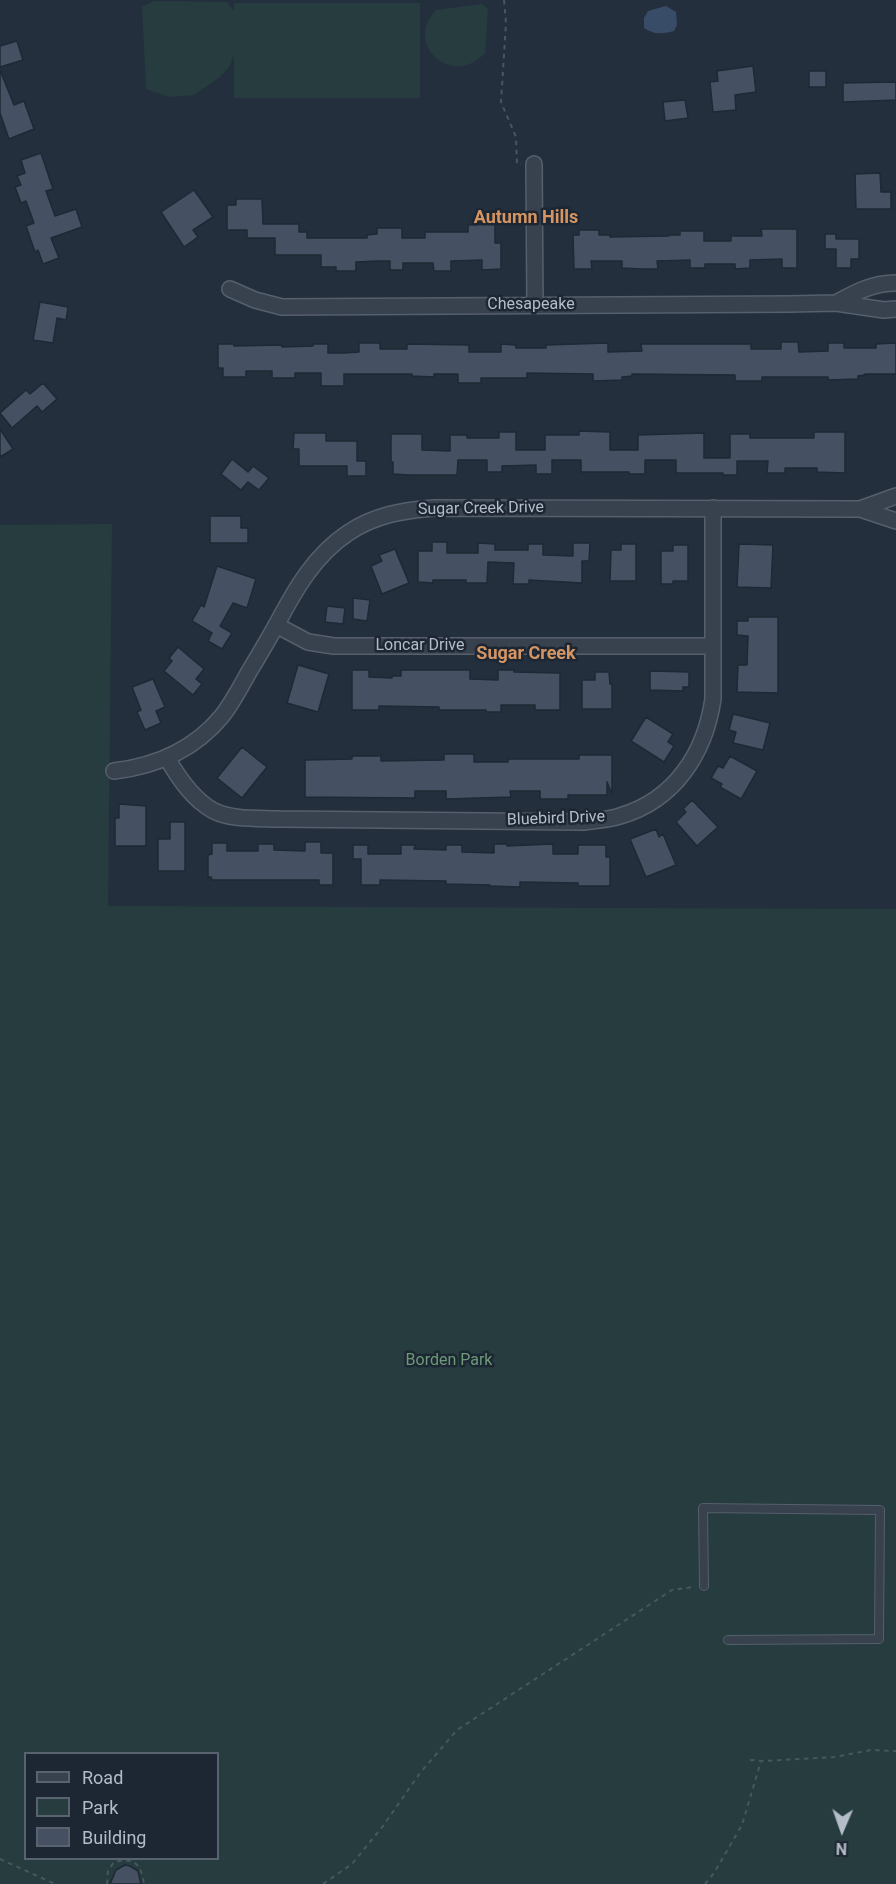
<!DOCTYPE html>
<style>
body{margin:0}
#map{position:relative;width:896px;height:1884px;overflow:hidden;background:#242f3e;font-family:Roboto,sans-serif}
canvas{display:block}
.legend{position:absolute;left:24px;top:1752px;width:195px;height:108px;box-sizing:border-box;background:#1d2633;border:2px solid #59626f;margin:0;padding:8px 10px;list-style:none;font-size:18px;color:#b4bcc9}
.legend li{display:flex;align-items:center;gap:12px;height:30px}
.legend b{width:30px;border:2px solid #59626f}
.north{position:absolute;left:812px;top:1800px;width:60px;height:60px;-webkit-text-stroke:4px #1d2633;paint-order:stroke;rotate:182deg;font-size:16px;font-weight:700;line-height:24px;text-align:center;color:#b4bcc9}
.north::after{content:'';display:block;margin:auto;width:21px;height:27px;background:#b4bcc9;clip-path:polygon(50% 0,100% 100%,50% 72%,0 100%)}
</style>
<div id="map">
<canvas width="896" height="1884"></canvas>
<ul class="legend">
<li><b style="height:8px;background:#38414e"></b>Road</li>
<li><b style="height:16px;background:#263c3f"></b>Park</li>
<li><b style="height:16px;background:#455162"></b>Building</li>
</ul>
<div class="north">N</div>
</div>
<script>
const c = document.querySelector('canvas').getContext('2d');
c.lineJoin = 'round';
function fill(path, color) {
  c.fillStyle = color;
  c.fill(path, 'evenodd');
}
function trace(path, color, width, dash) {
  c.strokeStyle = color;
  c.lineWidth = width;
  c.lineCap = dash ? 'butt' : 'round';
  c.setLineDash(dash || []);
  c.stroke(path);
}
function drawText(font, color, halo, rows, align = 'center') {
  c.font = font + ' Roboto,sans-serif';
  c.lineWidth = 5;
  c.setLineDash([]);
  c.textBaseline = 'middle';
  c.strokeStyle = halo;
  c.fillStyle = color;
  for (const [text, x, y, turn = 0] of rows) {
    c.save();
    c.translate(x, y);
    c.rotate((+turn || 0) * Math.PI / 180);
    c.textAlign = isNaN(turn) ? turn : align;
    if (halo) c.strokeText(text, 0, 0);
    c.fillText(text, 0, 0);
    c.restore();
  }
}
fill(new Path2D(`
 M154,1L227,2L234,11V3H420V98H234V55L229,67L220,77L194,95L169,97L146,89L142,7Z
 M482,4L488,9L485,53C452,89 403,44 436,10Z
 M112,524L108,906L896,909V1884H0V525ZM26,1754H218V1858H26Z`), '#263c3f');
fill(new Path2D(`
 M666,6L676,12L677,25L674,31C661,34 655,35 644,28V18L648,11Z`), '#394c67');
const building = new Path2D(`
 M17,41L23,60L0,67V46Z
 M753,66L756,92L735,95L736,110L713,112L710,82L718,81L717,71Z
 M0,70L14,105L24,101L34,129L9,139L0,113Z
 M809,71H826V87H809Z
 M896,82V100L843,102V83Z
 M685,100L688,118L665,121L663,102Z
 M41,153L53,189L46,191L55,216L76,209L82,227L51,238L59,258L43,264L38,250L35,252L26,226L34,223L26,201L21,203L15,187L21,185L17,176L25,173L21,160Z
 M880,173L881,192H891V209H856L855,174Z
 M194,190L213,217L193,230L198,237L184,247L161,212Z
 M236,199H262L263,224H299V232H307V238H367V235L377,234V228H402V238H425V232H468V225L495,224V243H501V269L482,270V260L451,261V271H434L433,263H403V270H390V261H377L356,262V271H336V267H321V255H275V238H247V230H227V205H236Z
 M761,229H797V268H782V259L750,260V268L735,269V264H705V268H690V260L657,261L658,269H642L622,268V261H591L592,269H574L573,235H579V230H599V235H610V237L669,236V235H680V231H704V241H731V236H762Z
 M825,234H836V239H859V259H851V268H836V249H825Z
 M40,302L68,307L66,320L57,318L53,343L33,340Z
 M781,342H798L799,352L828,351V343H844V348H876V344L896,343V374H865V375L858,376V379L828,380V377H762V381H735V375L632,374V376L622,377V380L593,381V374L527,373V378H481V383H458V374H434V377L412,376V374H344V386H321V373H295V378H272V371H246V377H223V368H218V344H234V346L282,345V347L313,346V344H328V353H344L359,352V343H380V349H407V344L469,345V352H501V344L516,345V348H546V345L608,343V352L642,351L641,344H751V349H781Z
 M43,383L57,399L42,412L37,406L12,428L0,413L26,390L30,394Z
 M0,429L13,449L0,457Z
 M579,431L610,432V450H638V435L704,433V458H730V434H750V438H814V432H845V473L817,472V468H785V473H767L768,461H737V475H723V473H676V460H645V474H629V472H581V460H552V474H536V465L502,466V472H487V460H458L457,475H410L393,474V462H391V434H422V450L450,451V435H467V438H499V432H516V450H545V435H579Z
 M294,433H326V441H357V461H366V476H347V466H299V449H293Z
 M232,459L248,472L253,466L269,478L259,490L248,482L241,490L221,474Z
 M210,516H241V528H248V543H210Z
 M432,542H447V553H478V543L495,544V550H528V544H543V555L573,556V543H590L589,561H582V583L529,580V584H513L514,563L488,562L487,583H466V580H433V583L418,582V551H432Z
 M621,544H636V581H610L611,550H621Z
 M739,544L773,545L771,588L737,587Z
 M673,545H688V581H673V584H661V551H673Z
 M395,549L409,583L382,594L371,566L382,561L379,555Z
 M217,566L256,579L247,608L233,603L220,626L232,633L222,649L208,641L212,633L192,621L201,605L204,607Z
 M353,598L370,600L367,621L353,619Z
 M327,606L345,608L343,624L325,622Z
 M748,617H778V693L737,692L738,665H747L748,636L737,635V621H748Z
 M178,647L204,669L196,679L202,684L193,695L164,671L172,661L169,658Z
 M298,665L329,674L318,712L287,703Z
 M352,670H369V677L392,678V676H401V670H470V679L498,680V670H514V672L560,673V710H535V705H501V712H486V710H439V707L379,706V710H352Z
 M650,671L689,672V687H683V691L650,690Z
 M595,672H609L610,684H612V709H582V680H595Z
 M153,679L165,707L156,711L161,723L145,730L137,712L141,710L132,687Z
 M733,714L770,723L763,750L733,743L736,732L729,730Z
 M646,717L673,734L668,742L674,746L664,762L631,741Z
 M242,747L267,767L242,798L217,778Z
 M444,754H474V762H508V759H579V755H612V794L607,782V795H568V799H540V791H510L511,797L446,799V791H415V798L305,797V760L352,759V756H381V761L444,760Z
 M730,756L757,771L741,799L720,787L722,784L711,778L718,766L723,768Z
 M692,800L718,827L697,846L676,822L686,812L683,809Z
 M119,804L146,806V846H115V818H119Z
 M170,822H185V871H158V839H170Z
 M656,829L659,837L663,834L676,865L646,877L630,839Z
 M305,842H321V853H333V885H319V880H212L211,877H208V855L212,854V843H227V851H258V844H274V850L305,851Z
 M494,844H507V846L553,844V854H578V845H606V857H610V886H578V883L520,882V887L490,886V885L446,884V881L380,880V885H361V859H353V845H368V854H401V845H415L414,849L446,850V845H462V852L494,853Z
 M125,1865L130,1866L138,1871L141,1884H110L116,1870Z`);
fill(building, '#455162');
trace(building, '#1f2835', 1.5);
const service = new Path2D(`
 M704,1586L703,1508L880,1510L879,1639L728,1640`);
const minor = new Path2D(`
 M534,164L535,305
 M230,289L255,300L282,307L789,304L836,303L884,310L896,309
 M836,303C856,292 873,283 896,283
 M860,509L896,496
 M276,625L308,642L334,646H712
 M167,758C178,777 193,800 214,811C232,820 259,818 280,819L583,822C596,820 608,820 620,816C675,800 705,753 713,699V508
 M114,771C156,766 194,750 222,716C233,702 241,686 250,670C260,654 269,638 278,622C296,588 315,555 348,533C374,515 404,510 435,508L860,509L896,521`);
trace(service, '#565f6c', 10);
trace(minor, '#565f6c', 18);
trace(new Path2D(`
 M504,0L506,23L501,102L516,137L517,164H521
 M750,1760L764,1761L835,1757L871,1750L896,1751
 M0,1859L55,1884
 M107,1884L108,1871L114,1862C135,1857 141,1864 144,1884
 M323,1884L352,1864L383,1826L420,1773L457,1730L672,1590L693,1587
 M705,1884L714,1873L742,1825L761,1761`), '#44595c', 2, [4.5, 4.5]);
trace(service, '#38414e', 8);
trace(minor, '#38414e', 15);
drawText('16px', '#b4bcc9', '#1d2633', [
 ["Chesapeake",531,305],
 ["Sugar Creek Drive",481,509,-1],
 ["Loncar Drive",420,646],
 ["Bluebird Drive",556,819,-2]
]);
drawText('16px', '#6b9a76', '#1d2633', [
 ["Borden Park",449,1361]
]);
drawText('bold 18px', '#d59563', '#1d2633', [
 ["Autumn Hills",526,218],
 ["Sugar Creek",526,654]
]);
</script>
